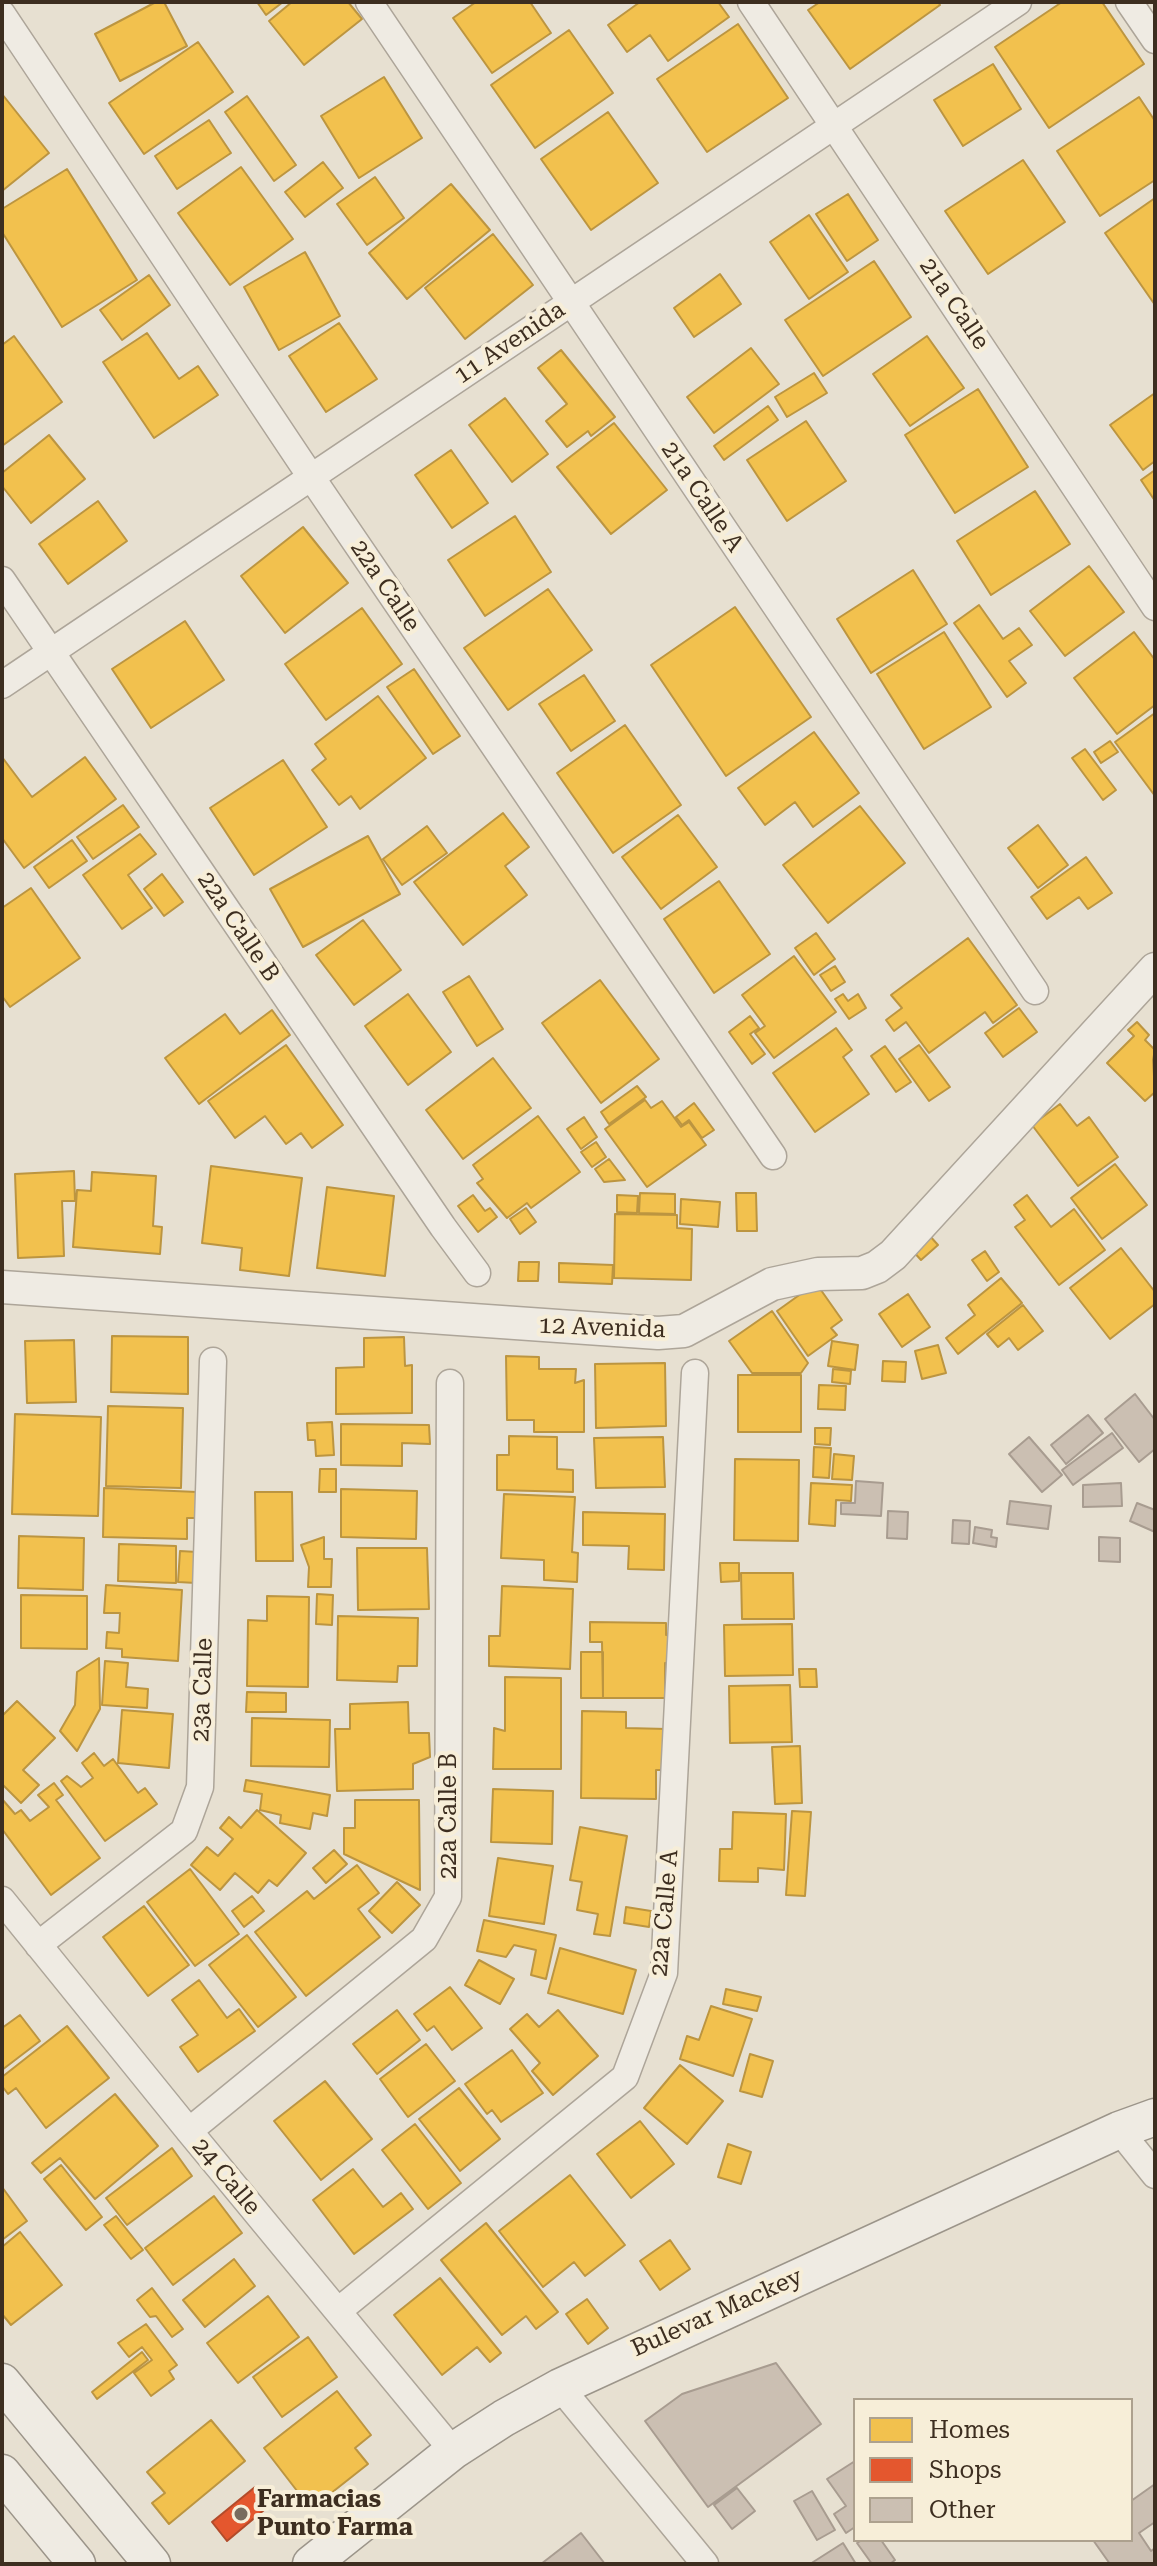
<!DOCTYPE html>
<style>
body{margin:0}
#map{position:relative;width:1157px;height:2566px;overflow:hidden;background:#e7e0d1;font-family:"Roboto Serif",serif}
canvas{display:block}
.frame{position:absolute;inset:0;border:4px solid #3d2e20;pointer-events:none}
.legend{position:absolute;left:853px;top:2398px;width:280px;height:144px;box-sizing:border-box;background:#f7eed8;border:2px solid #ada18e;margin:0;padding:10px 14px;list-style:none;font-size:24px;color:#3d2e20}
.legend li{display:flex;align-items:center;gap:16px;height:40px}
.legend b{width:40px;border:2px solid #ada18e}
</style>
<div id="map">
<canvas width="1157" height="2566"></canvas>
<div class="frame"></div>
<ul class="legend">
<li><b style="height:22px;background:#f2c14e"></b>Homes</li>
<li><b style="height:22px;background:#e4572e"></b>Shops</li>
<li><b style="height:22px;background:#cbbfb2"></b>Other</li>
</ul>
</div>
<script>
const c = document.querySelector('canvas').getContext('2d');
c.lineJoin = 'round';
function fill(path, color) {
  c.fillStyle = color;
  c.fill(path, 'evenodd');
}
function trace(path, color, width, dash) {
  c.strokeStyle = color;
  c.lineWidth = width;
  c.lineCap = dash ? 'butt' : 'round';
  c.setLineDash(dash || []);
  c.stroke(path);
}
function drawText(font, color, halo, rows, align = 'center') {
  c.font = font + ' "Roboto Serif",serif';
  c.lineWidth = 8;
  c.setLineDash([]);
  c.textBaseline = 'middle';
  c.strokeStyle = halo;
  c.fillStyle = color;
  for (const [text, x, y, turn = 0] of rows) {
    c.save();
    c.translate(x, y);
    c.rotate((+turn || 0) * Math.PI / 180);
    c.textAlign = isNaN(turn) ? turn : align;
    if (halo) c.strokeText(text, 0, 0);
    c.fillText(text, 0, 0);
    c.restore();
  }
}
const homes = new Path2D(`
 M156,2H164L187,46L120,81L95,34Z
 M257,2H283L266,15Z
 M292,2H348L362,19L304,65L269,21Z
 M476,2H530L551,33L492,73L453,18Z
 M640,2H718L729,17L668,61L650,35L627,52L608,25Z
 M820,2H938L940,5L850,69L808,10Z
 M1062,2H1102L1144,64L1049,128L995,47Z
 M738,24L788,98L707,152L657,79Z
 M569,30L613,93L535,148L491,85Z
 M198,42L233,92L144,154L109,103Z
 M993,64L1021,109L963,146L934,100Z
 M384,77L422,138L359,178L321,116Z
 M2,94L49,153L2,191Z
 M247,96L296,165L274,181L225,112Z
 M1139,97L1155,121V180L1100,216L1057,151Z
 M608,112L658,183L591,230L541,159Z
 M209,120L231,153L177,189L155,156Z
 M1023,160L1065,222L988,274L945,211Z
 M323,162L343,188L305,217L285,192Z
 M241,167L293,239L230,285L178,213Z
 M67,169L137,280L62,327L2,232V209Z
 M375,177L404,218L367,245L337,204Z
 M451,184L490,230L407,299L369,253Z
 M848,194L878,240L847,261L816,214Z
 M1155,198V305L1105,233Z
 M809,215L848,272L809,299L770,242Z
 M493,234L533,285L465,339L425,288Z
 M305,252L340,316L279,350L244,287Z
 M874,261L911,317L823,376L785,320Z
 M720,274L741,304L694,337L674,308Z
 M149,275L170,305L122,340L100,310Z
 M339,323L377,379L326,412L289,356Z
 M147,333L179,379L198,366L218,395L154,438L103,362Z
 M14,336L62,402L2,446V345Z
 M927,336L964,388L910,426L873,374Z
 M751,348L779,384L714,433L687,397Z
 M561,350L615,417L591,436L588,431L567,447L546,421L567,404L538,368Z
 M814,373L827,393L787,417L775,397Z
 M978,389L1028,467L955,513L905,435Z
 M1155,393V461L1143,470L1110,425Z
 M505,398L548,454L512,482L469,425Z
 M768,406L778,420L724,460L714,446Z
 M806,421L846,481L787,521L747,460Z
 M614,423L667,490L611,534L557,467Z
 M49,435L85,479L31,523L2,486V473Z
 M451,450L488,503L452,528L415,475Z
 M1155,470V501L1141,480Z
 M1035,491L1070,544L991,595L957,541Z
 M98,501L127,541L68,584L39,544Z
 M515,516L551,572L485,616L448,560Z
 M303,527L348,583L285,633L241,576Z
 M1089,566L1124,612L1065,656L1030,611Z
 M913,570L947,624L871,673L837,619Z
 M548,589L592,650L508,710L464,648Z
 M979,605L1003,639L1019,628L1032,645L1009,661L1026,683L1007,697L954,623Z
 M735,607L811,717L726,776L651,665Z
 M362,608L402,664L326,720L285,664Z
 M185,621L224,680L151,728L112,669Z
 M944,632L991,707L924,749L877,674Z
 M1134,632L1155,660V705L1117,734L1074,678Z
 M414,669L460,736L433,754L387,687Z
 M584,675L615,721L571,751L539,704Z
 M378,696L426,758L360,809L351,796L339,805L312,770L326,759L315,744Z
 M1155,713V796L1115,742Z
 M625,725L681,805L613,853L557,773Z
 M814,732L859,793L813,827L795,802L765,825L738,788Z
 M1110,741L1118,752L1101,763L1094,752Z
 M1085,749L1116,790L1103,800L1072,758Z
 M2,757L32,797L85,757L116,799L24,868L2,838Z
 M283,760L327,827L254,875L210,808Z
 M123,805L139,827L93,859L77,837Z
 M860,806L905,863L828,923L783,865Z
 M503,813L529,847L505,866L527,895L463,945L414,882Z
 M678,815L717,867L661,909L622,857Z
 M1038,825L1068,865L1038,888L1008,848Z
 M427,826L447,853L402,885L383,859Z
 M140,834L156,854L128,875L152,908L122,929L83,875Z
 M368,836L400,894L303,947L270,889Z
 M72,840L87,861L49,888L34,867Z
 M1086,857L1112,893L1088,909L1079,897L1047,919L1031,897Z
 M162,874L183,902L164,916L144,889Z
 M719,881L770,954L714,993L664,919Z
 M31,888L80,958L10,1007L2,996V908Z
 M363,920L401,970L354,1005L316,955Z
 M816,933L835,959L814,975L795,948Z
 M968,938L1017,1005L993,1023L985,1012L929,1053L906,1022L894,1031L886,1020L902,1008L891,995Z
 M794,956L836,1012L774,1058L755,1033L765,1026L742,995Z
 M835,966L845,982L831,991L820,975Z
 M469,976L503,1029L477,1046L443,992Z
 M600,980L659,1059L601,1103L542,1023Z
 M408,994L451,1052L408,1085L365,1026Z
 M843,994L848,1001L858,994L866,1008L849,1019L835,999Z
 M1019,1008L1037,1032L1003,1057L985,1033Z
 M272,1010L290,1035L199,1104L165,1058L225,1014L240,1034Z
 M750,1016L759,1028L750,1034L765,1054L752,1064L729,1032Z
 M1137,1022L1149,1035L1145,1040L1155,1050L1153,1060L1155,1092L1145,1101L1107,1063L1134,1036L1128,1030Z
 M836,1028L852,1050L843,1057L869,1094L815,1132L773,1073Z
 M286,1045L343,1125L312,1148L301,1133L286,1144L265,1116L235,1138L208,1101Z
 M919,1045L950,1087L929,1101L899,1059Z
 M885,1046L911,1082L896,1092L871,1056Z
 M493,1058L531,1108L463,1159L426,1110Z
 M637,1086L646,1097L609,1124L601,1112Z
 M645,1100L651,1108L662,1101L681,1127L689,1122L706,1145L647,1187L605,1129Z
 M694,1103L714,1130L702,1138L689,1120L682,1125L676,1117Z
 M1060,1104L1077,1126L1089,1117L1118,1157L1078,1186L1032,1125Z
 M538,1116L580,1172L531,1208L527,1203L507,1218L477,1183L483,1179L473,1165Z
 M584,1117L597,1137L581,1149L567,1129Z
 M596,1142L606,1157L592,1167L581,1152Z
 M609,1159L625,1180L604,1182L595,1169Z
 M1115,1164L1147,1205L1102,1239L1071,1198Z
 M211,1166L302,1178L289,1276L240,1270L242,1248L202,1243Z
 M74,1171L75,1201H62L64,1256L18,1258L15,1174Z
 M92,1172L156,1176L153,1226L162,1227L160,1254L73,1247L77,1190L91,1191Z
 M327,1187L394,1196L385,1276L317,1268Z
 M640,1193L675,1194V1214L639,1213Z
 M736,1193H756L757,1231H737Z
 M473,1195L485,1211L490,1208L497,1217L478,1232L458,1206Z
 M617,1195L638,1196L637,1213L617,1212Z
 M1027,1195L1051,1227L1074,1209L1105,1250L1059,1285L1015,1227L1025,1220L1014,1205Z
 M681,1199L720,1202L718,1227L680,1224Z
 M526,1208L536,1222L520,1234L510,1219Z
 M615,1214L677,1215V1228L692,1229L691,1280L614,1278Z
 M929,1235L938,1245L921,1260L911,1249Z
 M1121,1248L1155,1292V1304L1110,1339L1070,1288Z
 M985,1251L999,1272L987,1281L972,1260Z
 M519,1262H539L538,1281H518Z
 M559,1263L613,1265L612,1284L559,1282Z
 M1001,1278L1022,1303L958,1354L946,1338L975,1315L968,1305Z
 M816,1283L842,1320L831,1328L837,1335L808,1356L777,1311Z
 M908,1294L930,1327L902,1347L879,1314Z
 M1023,1305L1043,1331L1018,1350L1009,1338L998,1347L987,1334Z
 M772,1311L808,1363L801,1373H752L729,1341Z
 M112,1336L188,1337V1394L111,1392Z
 M404,1337L405,1366L412,1365V1413L336,1414V1368L364,1367V1338Z
 M74,1340L76,1402L27,1403L25,1341Z
 M832,1341L858,1345L855,1370L828,1366Z
 M938,1345L946,1373L922,1379L915,1351Z
 M506,1356L539,1357V1369H576L575,1383L584,1380V1432H534V1420H507Z
 M883,1361L906,1362L905,1382L882,1381Z
 M665,1363L666,1426L596,1428L595,1364Z
 M833,1369L851,1371L850,1384L832,1382Z
 M738,1375H801V1432H738Z
 M819,1385L846,1386L845,1410L818,1409Z
 M108,1406L183,1408L181,1488L106,1486Z
 M15,1414L101,1417L98,1516L12,1514Z
 M332,1422L334,1455L316,1456L315,1440H308L307,1423Z
 M341,1424L429,1425L430,1444L402,1443V1466L341,1465Z
 M815,1428H831L830,1445L815,1444Z
 M509,1436L557,1437V1469L573,1470V1492L497,1490V1455H509Z
 M663,1437L665,1487L596,1488L594,1438Z
 M814,1447L831,1448L829,1478L813,1477Z
 M834,1454L854,1456L852,1480L832,1479Z
 M735,1459L799,1460L798,1541L734,1540Z
 M320,1469H336V1492H319Z
 M811,1483L852,1485L851,1501L836,1500L835,1526L809,1524Z
 M104,1488L197,1492L196,1518H187V1539L103,1537Z
 M341,1489L417,1491L416,1539L341,1537Z
 M255,1492H292L293,1561H256Z
 M504,1494L575,1497L572,1552L578,1553L577,1582L544,1580V1560L501,1558Z
 M583,1512L665,1514L664,1570L628,1569L629,1546L583,1545Z
 M19,1536L84,1538L83,1590L18,1588Z
 M324,1537V1559H332L331,1587H308L309,1567L301,1545Z
 M119,1544L176,1546V1583L118,1581Z
 M357,1548H427L429,1609L358,1610Z
 M180,1551L197,1552L196,1583L178,1582Z
 M720,1563H739V1581L721,1582Z
 M741,1573H793L794,1619H742Z
 M106,1585L182,1590L178,1661L122,1657V1649L106,1648L107,1632L119,1633L120,1613H104Z
 M502,1586L573,1589L570,1669L489,1666V1636H500Z
 M317,1594L333,1595L332,1625L316,1624Z
 M21,1595L87,1596V1649L21,1648Z
 M267,1596L309,1597L308,1687L247,1686L248,1620L267,1621Z
 M338,1616L418,1618L417,1666H398L397,1682L337,1680Z
 M590,1622L666,1623V1635L675,1636V1663H665V1698H603L602,1642H590Z
 M792,1624L793,1675L725,1676L724,1625Z
 M581,1652H603V1698H581Z
 M99,1658L100,1709L77,1751L60,1731L75,1705L77,1672Z
 M105,1661L128,1663L126,1687L148,1689L147,1708L102,1705Z
 M799,1669H816L817,1687H800Z
 M505,1677L561,1678V1769H493L494,1728L505,1731Z
 M790,1685L792,1742L730,1743L729,1686Z
 M247,1692L286,1693V1712H246Z
 M17,1701L55,1738L23,1770L39,1785L21,1803L2,1784V1716Z
 M408,1702L409,1733H429L430,1757L413,1764V1789L337,1791L335,1729H350V1704Z
 M122,1710L173,1714L169,1768L118,1763Z
 M582,1711L626,1712V1728L667,1729L666,1770H656V1799L581,1798Z
 M252,1718L330,1720L329,1767L251,1766Z
 M800,1746L802,1803L775,1804L772,1747Z
 M94,1753L104,1766L113,1759L138,1793L145,1788L157,1804L105,1841L61,1781L67,1776L81,1787L93,1778L82,1763Z
 M246,1780L330,1795L327,1816L313,1813L310,1829L280,1823L281,1815L260,1810L262,1794L244,1791Z
 M54,1783L63,1795L56,1800L100,1858L51,1895L2,1829V1799L15,1814L21,1810L30,1821L49,1807L38,1795Z
 M493,1789L553,1791L552,1844L491,1842Z
 M355,1800H419L420,1890L344,1854V1828H355Z
 M257,1810L306,1853L277,1886L269,1880L258,1893L235,1873L220,1890L191,1865L207,1847L218,1856L233,1839L220,1828L229,1817L241,1828Z
 M792,1811L811,1812L805,1896L786,1895Z
 M733,1812L786,1814L784,1870L758,1868V1882L719,1881L720,1849H732Z
 M580,1827L627,1836L610,1936L594,1934L598,1914L577,1910L582,1882L570,1880Z
 M334,1850L347,1864L326,1883L313,1868Z
 M498,1858L553,1866L544,1924L489,1916Z
 M357,1865L379,1893L358,1909L380,1937L306,1996L255,1932L307,1891L314,1899Z
 M190,1869L239,1934L195,1966L147,1902Z
 M397,1882L420,1905L392,1933L369,1911Z
 M252,1896L264,1911L244,1927L232,1911Z
 M144,1906L189,1965L148,1996L103,1937Z
 M626,1907L651,1911L649,1927L624,1923Z
 M484,1920L556,1935L546,1979L531,1975L536,1950L514,1945L506,1957L477,1951Z
 M247,1935L296,1997L258,2027L209,1965Z
 M560,1948L636,1970L623,2014L548,1993Z
 M479,1960L514,1979L500,2004L465,1985Z
 M199,1980L227,2018L239,2009L255,2031L198,2072L180,2047L198,2035L172,2000Z
 M450,1987L482,2028L452,2050L434,2026L427,2031L414,2014Z
 M726,1989L761,1997L757,2011L723,2004Z
 M711,2006L752,2019L733,2076L680,2059L687,2036L699,2040Z
 M397,2010L420,2040L377,2074L353,2044Z
 M558,2010L598,2056L553,2095L532,2071L540,2063L510,2029L527,2014L539,2027Z
 M20,2015L40,2041L2,2070V2028Z
 M67,2026L109,2078L46,2128L16,2088L8,2094L2,2086V2077Z
 M426,2044L455,2081L408,2117L380,2079Z
 M512,2050L543,2093L501,2122L492,2110L487,2114L465,2084Z
 M750,2054L773,2061L762,2097L740,2091Z
 M680,2065L723,2101L687,2144L644,2108Z
 M325,2081L372,2139L321,2180L274,2121Z
 M459,2088L500,2139L460,2171L419,2119Z
 M115,2094L158,2146L95,2199L60,2158L41,2173L32,2163Z
 M640,2121L674,2164L631,2198L597,2154Z
 M415,2124L461,2183L428,2209L382,2150Z
 M728,2144L751,2152L741,2184L718,2177Z
 M172,2148L192,2176L127,2225L106,2198Z
 M61,2165L102,2217L86,2230L44,2179Z
 M353,2169L383,2207L401,2193L413,2209L354,2254L313,2200Z
 M570,2175L625,2245L585,2276L574,2262L543,2287L499,2231Z
 M2,2187L27,2221L2,2240Z
 M214,2196L242,2233L173,2285L145,2248Z
 M116,2216L143,2250L131,2259L104,2225Z
 M486,2223L558,2312L536,2329L526,2316L502,2335L441,2260Z
 M20,2232L62,2285L11,2325L2,2314V2247Z
 M670,2240L690,2269L660,2290L640,2261Z
 M234,2259L255,2286L205,2327L183,2300Z
 M440,2278L501,2353L490,2362L477,2347L442,2375L394,2315Z
 M152,2288L183,2329L172,2337L156,2316L150,2317L137,2300Z
 M268,2296L299,2337L238,2383L207,2343Z
 M587,2299L608,2328L588,2344L566,2314Z
 M146,2324L177,2365L169,2371L174,2379L151,2396L134,2373L152,2360L142,2347L129,2357L118,2343Z
 M308,2337L337,2377L282,2417L253,2377Z
 M142,2352L148,2360L97,2399L92,2392Z
 M337,2391L371,2435L355,2448L368,2464L311,2509L264,2448Z
 M211,2420L245,2461L169,2524L152,2503L165,2493L147,2472Z`);
fill(homes, '#f2c14e');
trace(homes, '#bc9540', 2);
const shops = new Path2D(`
 M255,2487L270,2505L227,2541L212,2522Z`);
fill(shops, '#e4572e');
trace(shops, '#b24b2a', 2);
const building = new Path2D(`
 M1135,1394L1155,1420V1449L1139,1462L1105,1419Z
 M1088,1415L1103,1433L1066,1464L1051,1445Z
 M1112,1433L1123,1448L1073,1485L1062,1470Z
 M1029,1437L1062,1475L1042,1492L1009,1454Z
 M856,1481L883,1483L881,1516L841,1514V1503H855Z
 M1121,1483L1122,1506L1083,1507V1485Z
 M1010,1501L1051,1506L1048,1529L1007,1524Z
 M1137,1503L1155,1510V1532L1130,1521Z
 M888,1511L908,1512L907,1539L887,1538Z
 M953,1520L970,1521L969,1544L952,1543Z
 M975,1527L992,1530L991,1537L997,1538L996,1547L973,1543Z
 M1099,1537L1120,1538V1562L1099,1561Z
 M776,2363L821,2424L708,2507L645,2421L682,2394Z
 M855,2461V2527L846,2533L834,2514L846,2506L827,2479Z
 M1155,2484V2522L1139,2533L1151,2551L1155,2548V2564H1110L1093,2540H1131V2501Z
 M737,2488L755,2511L732,2529L714,2505Z
 M812,2491L835,2530L817,2540L794,2501Z
 M581,2533L605,2564H541Z
 M862,2540H881L895,2560L890,2564H872L857,2543Z
 M843,2543L856,2564H810Z`);
fill(building, '#cbbfb2');
trace(building, '#a89c90', 2);
const minor = new Path2D(`
 M369,2L1035,991
 M751,2L1155,607
 M1129,2L1155,40
 M2,14L301,462L773,1156
 M2,580L443,1227L477,1273
 M2,685L1018,2
 M2,1900L189,2131L453,2451
 M38,1945L184,1831L200,1787L213,1361
 M1119,2130L1155,2175
 M189,2131L424,1939L448,1897L450,1383
 M338,2311L625,2077L664,1973L695,1373
 M560,2387L705,2564`);
const tertiary = new Path2D(`
 M2,1287L658,1333L684,1331L772,1284L818,1274L862,1273L877,1267L893,1255L1155,969`);
const secondary = new Path2D(`
 M2,2382L152,2564
 M2,2473L77,2564
 M311,2564L453,2451L504,2418L560,2387L1119,2130L1155,2117`);
trace(minor, '#ada599', 29);
trace(tertiary, '#ada599', 35);
trace(secondary, '#9c958a', 39);
trace(minor, '#efebe3', 26);
trace(tertiary, '#efebe3', 32);
trace(secondary, '#efebe3', 36);
for (const [x, y, r, color] of [
 [241,2514,8,"#786c5e"]
]) {
  const dot = new Path2D();
  dot.arc(x, y, r, 0, 2 * Math.PI);
  c.fillStyle = color;
  c.fill(dot);
  trace(dot, '#f7eed8', 3);
}
drawText('24px', '#3d2e20', '#f7eed8', [
 ["21a Calle",954,304,56],
 ["11 Avenida",510,343,-34],
 ["21a Calle A",702,497,56],
 ["22a Calle",385,586,56],
 ["22a Calle B",238,927,56],
 ["12 Avenida",602,1328,2],
 ["23a Calle",203,1690,-88],
 ["22a Calle B",449,1816,-90],
 ["22a Calle A",665,1913,-85],
 ["24 Calle",226,2177,50],
 ["Bulevar Mackey",717,2313,-24]
]);
drawText('bold 24px', '#3d2e20', '#f7eed8', [
 ["Farmacias",257,2500],
 ["Punto Farma",257,2528]
], 'left');
</script>
